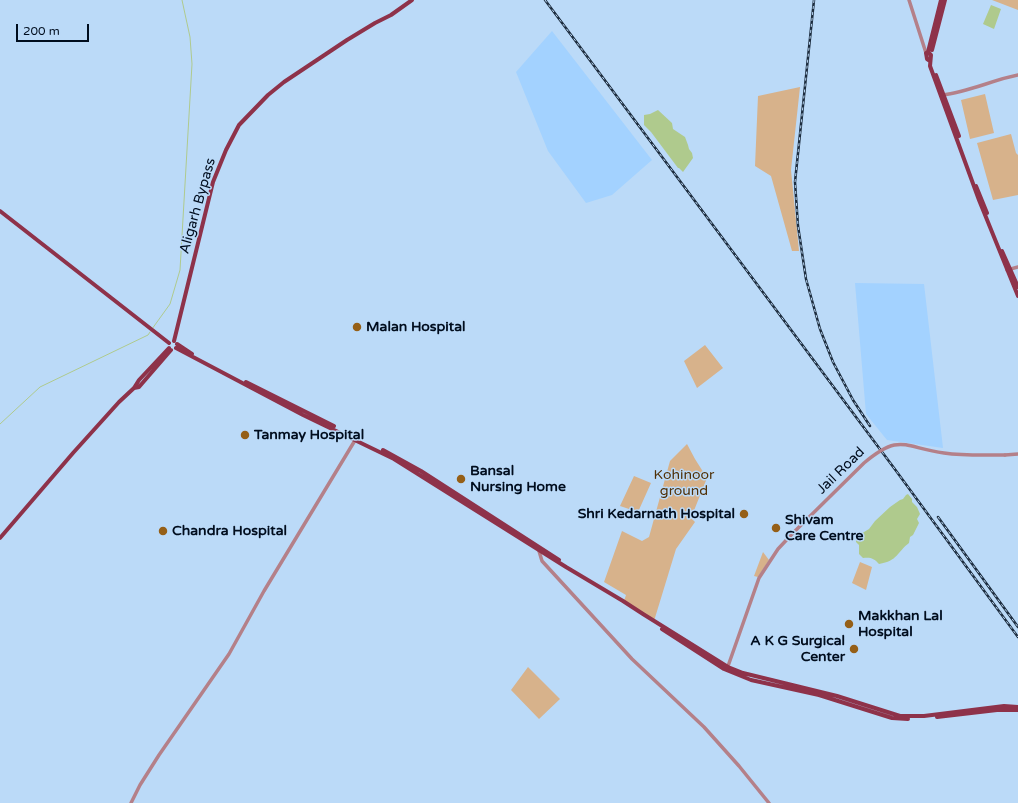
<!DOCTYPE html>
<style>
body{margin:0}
#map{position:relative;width:1018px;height:803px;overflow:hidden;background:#bbdaf8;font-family:"Varela Round",sans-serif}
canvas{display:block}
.scale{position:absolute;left:16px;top:24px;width:73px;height:18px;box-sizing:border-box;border:2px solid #000d1e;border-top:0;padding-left:5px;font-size:12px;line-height:14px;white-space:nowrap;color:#000d1e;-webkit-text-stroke:3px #bbdaf8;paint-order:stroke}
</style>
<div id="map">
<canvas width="1018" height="803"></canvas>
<div class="scale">200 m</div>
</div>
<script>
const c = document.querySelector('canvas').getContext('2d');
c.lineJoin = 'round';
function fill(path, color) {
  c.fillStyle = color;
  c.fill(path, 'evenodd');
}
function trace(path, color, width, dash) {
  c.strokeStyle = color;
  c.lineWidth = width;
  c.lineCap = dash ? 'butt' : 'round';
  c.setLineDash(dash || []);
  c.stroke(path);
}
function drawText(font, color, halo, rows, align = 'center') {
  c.font = font + ' "Varela Round",sans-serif';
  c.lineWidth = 3;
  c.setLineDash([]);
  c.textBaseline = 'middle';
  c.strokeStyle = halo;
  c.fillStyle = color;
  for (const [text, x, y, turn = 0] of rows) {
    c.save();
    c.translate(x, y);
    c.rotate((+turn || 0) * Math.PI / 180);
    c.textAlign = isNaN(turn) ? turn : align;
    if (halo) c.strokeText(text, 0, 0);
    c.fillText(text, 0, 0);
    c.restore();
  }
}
fill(new Path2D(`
 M552,31L652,160L612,195L586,203L548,151L516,72Z
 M855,283L924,284L943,448L887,440L866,414Z`), '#a3d2ff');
fill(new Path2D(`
 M992,0H1018V10Z
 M800,87L791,170L799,251H792L771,176L755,166L758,96Z
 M985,94L994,133L970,139L961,100Z
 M1011,134L1016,153L1018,155V195L993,200L977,143Z
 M705,345L723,368L697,388L684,361Z
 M687,444L695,459L707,478L691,518L695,522L676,549L654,621L624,601L626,595L604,582L622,531L642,541L649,537L670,461Z
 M634,476L651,483L638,512L620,506Z
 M763,552L769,560L758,577L754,576Z
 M860,562L872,567L866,590L852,583Z
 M528,667L560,699L539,719L511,690Z`), '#d7b28b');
fill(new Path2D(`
 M991,5L1001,9L994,29L983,24Z
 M658,110L672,123L673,129L685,137L688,145L689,149L692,153L693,158L683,172L679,168H678L651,132L644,125V115L650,114Z
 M908,494L912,499V502L917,507L920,514L917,519L919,523L913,535L910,537L909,543C897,552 898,561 879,564C874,558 870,557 863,558L859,554V545L856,542V539L859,535L869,529L875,521L890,507L900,500L903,499L906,495Z`), '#afca8d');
trace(new Path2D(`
 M152,329L170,304L180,270L192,64L190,37L182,0
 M0,424L40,387L148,335L150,332`), '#afca8d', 1);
trace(new Path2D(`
 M909,0L926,53
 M942,95C969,92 992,80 1018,75
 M1007,270L1018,267
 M1005,455L1018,454
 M539,551L542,561L632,659L704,727L739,766L769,803
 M727,669L759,578L778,549L793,533
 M131,803L140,785L159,755L229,654L264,591L357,437`), '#b48089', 3.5);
trace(new Path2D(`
 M932,50L945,0
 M928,52L931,55L930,66L979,200L1018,296
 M930,61L927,59L926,53L928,52L941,0
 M936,75L959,136
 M976,186L987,213
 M0,211L169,343
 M1002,251L1018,287
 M174,341L213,182L226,150L239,125L268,95L284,82L347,40L375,23L391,15L412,0
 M177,344L192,354
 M176,348L303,415L394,459L566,567L623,601L643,614L728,667L743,673L837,696L900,716H924L1004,706L1018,707
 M246,382L334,426
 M134,388L139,387L171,350
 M383,450L421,471L559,560
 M0,538L73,453L119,402L134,388L139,380L169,348
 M662,629L724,669L751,680L819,695L892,718L908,719
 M937,717L997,710H1018`), '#8e324a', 4);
const rail = new Path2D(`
 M545,0L894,468L1018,637
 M814,0L795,182L798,226L806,279L820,329L833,362L853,400L870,426
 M938,517L1018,627`);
trace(rail, '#1c2c3e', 2.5);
trace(rail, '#bbdaf8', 1, [3]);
trace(new Path2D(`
 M793,533L864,463C901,432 904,448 944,453C964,456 985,455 1005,455`), '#b48089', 3.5);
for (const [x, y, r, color] of [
 [357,327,5,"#955f17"],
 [245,435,5,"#955f17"],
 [461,479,5,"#955f17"],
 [744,514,5,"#955f17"],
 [776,528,5,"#955f17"],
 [163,531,5,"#955f17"],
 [849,624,5,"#955f17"],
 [854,649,5,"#955f17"]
]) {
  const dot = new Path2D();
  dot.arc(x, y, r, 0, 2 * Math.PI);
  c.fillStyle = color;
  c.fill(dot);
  trace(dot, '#bbdaf8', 1.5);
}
drawText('14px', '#000d1e', '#bbdaf8', [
 ["Aligarh Bypass",198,206,-74],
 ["Jail Road",841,471,-44]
]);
drawText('bold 14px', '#000d1e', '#bbdaf8', [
 ["Malan Hospital",366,327],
 ["Tanmay Hospital",254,435],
 ["Bansal",470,471],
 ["Nursing Home",470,487],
 ["Shri Kedarnath Hospital",735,514,"right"],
 ["Shivam",785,520],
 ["Care Centre",785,536],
 ["Chandra Hospital",172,531],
 ["Makkhan Lal",858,616],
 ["Hospital",858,632],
 ["A K G Surgical",845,641,"right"],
 ["Center",845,657,"right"]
], 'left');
drawText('14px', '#4f2f05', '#bbdaf8', [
 ["Kohinoor",684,475],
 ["ground",684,491]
]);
</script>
